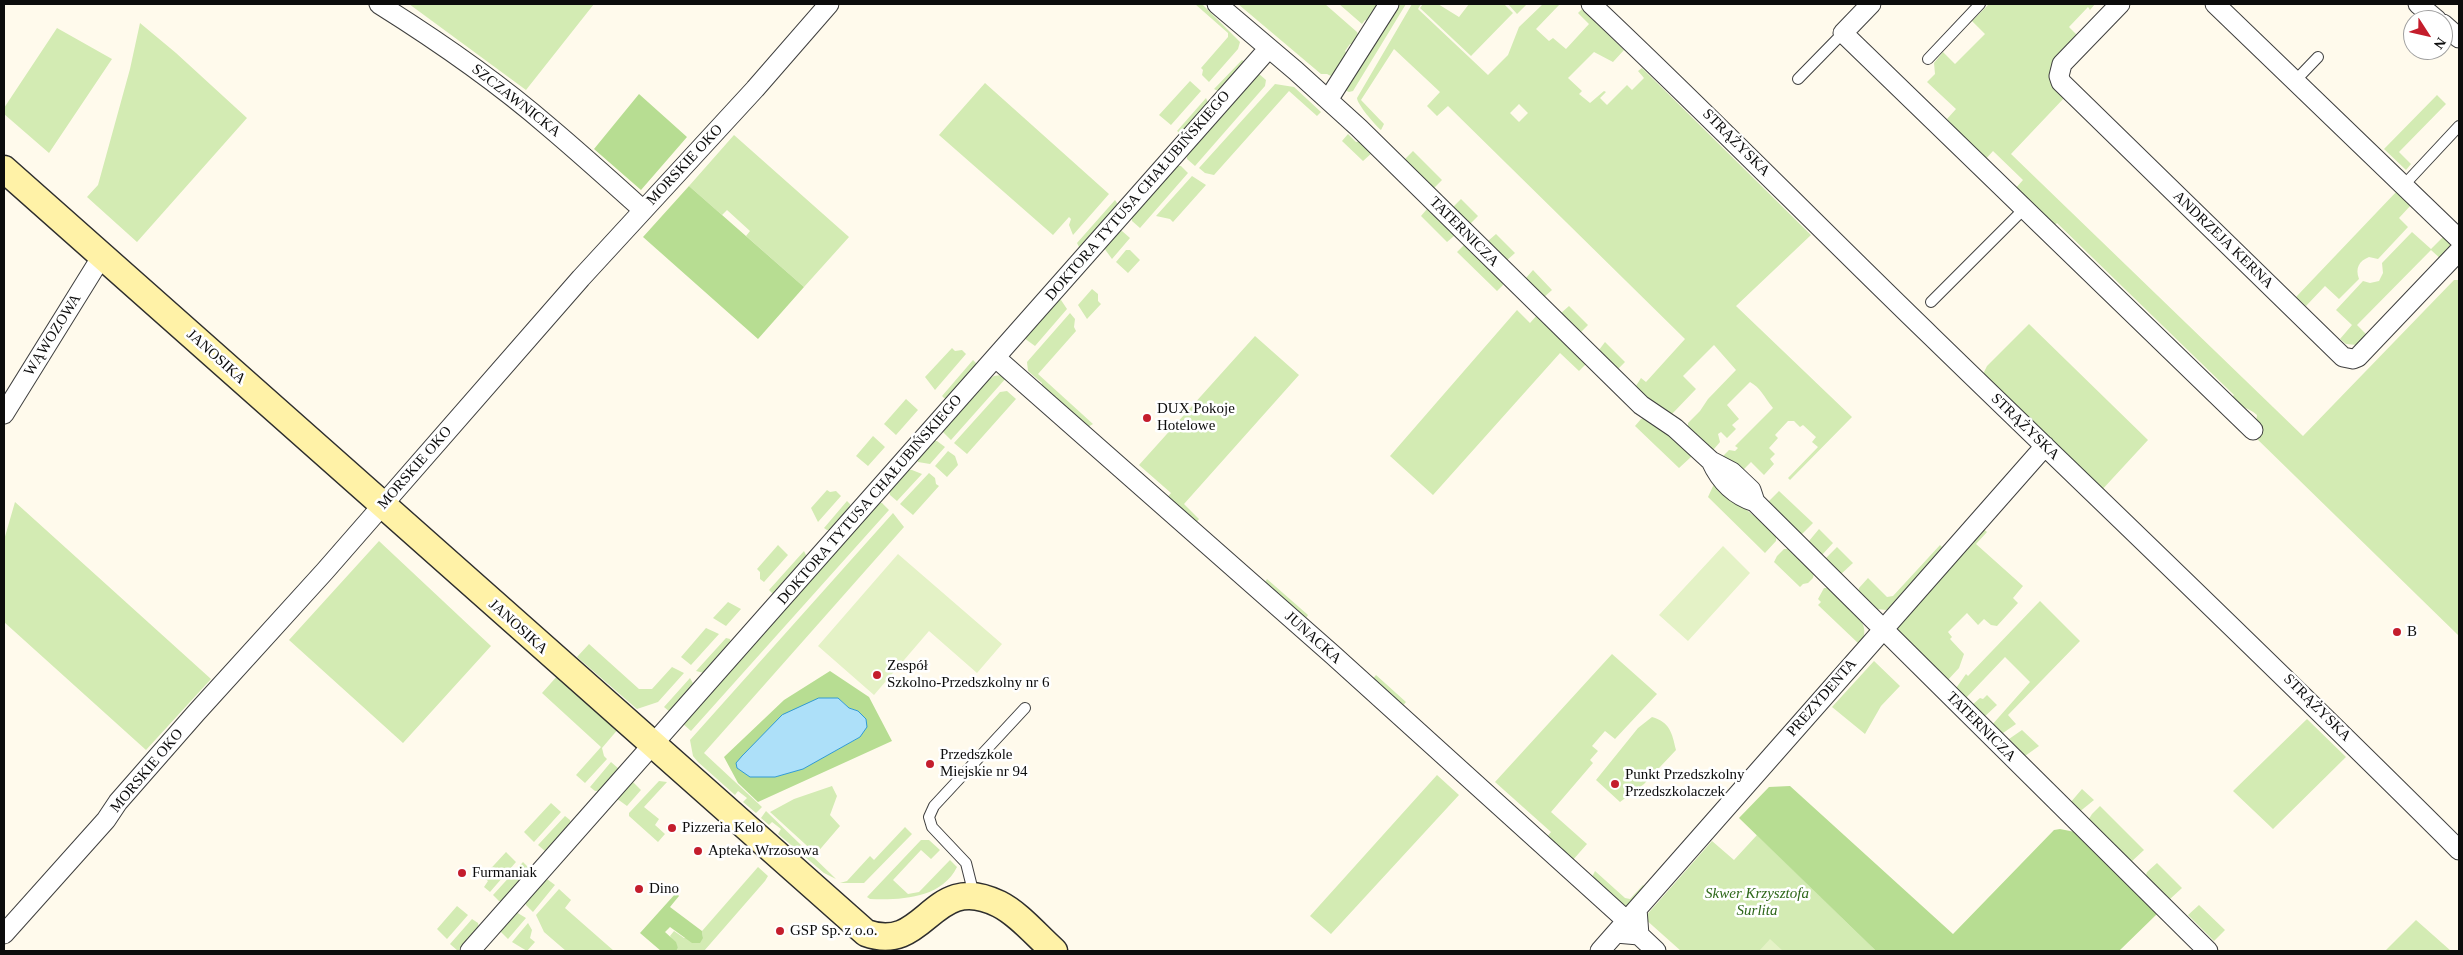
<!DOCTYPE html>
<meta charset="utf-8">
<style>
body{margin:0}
#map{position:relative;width:2463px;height:955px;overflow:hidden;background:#fffaec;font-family:"Times New Roman",serif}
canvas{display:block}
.frame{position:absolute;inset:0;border:5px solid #0c0c0c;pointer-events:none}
.north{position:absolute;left:2403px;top:10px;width:50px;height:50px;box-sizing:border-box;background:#fff;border:1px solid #9e9e9e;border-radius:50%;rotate:125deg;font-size:14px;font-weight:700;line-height:20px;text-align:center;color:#0c0c0c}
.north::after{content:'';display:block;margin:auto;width:18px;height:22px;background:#c41d2c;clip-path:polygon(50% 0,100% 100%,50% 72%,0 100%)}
</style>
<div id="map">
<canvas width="2463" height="955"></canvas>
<div class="frame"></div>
<div class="north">N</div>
</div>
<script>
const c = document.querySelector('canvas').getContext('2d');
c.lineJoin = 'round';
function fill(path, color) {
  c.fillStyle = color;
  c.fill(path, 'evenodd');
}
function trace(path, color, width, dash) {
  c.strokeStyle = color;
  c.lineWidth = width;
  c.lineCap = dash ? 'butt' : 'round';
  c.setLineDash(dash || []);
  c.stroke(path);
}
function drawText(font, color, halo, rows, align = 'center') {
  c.font = font + ' "Times New Roman",serif';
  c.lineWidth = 5;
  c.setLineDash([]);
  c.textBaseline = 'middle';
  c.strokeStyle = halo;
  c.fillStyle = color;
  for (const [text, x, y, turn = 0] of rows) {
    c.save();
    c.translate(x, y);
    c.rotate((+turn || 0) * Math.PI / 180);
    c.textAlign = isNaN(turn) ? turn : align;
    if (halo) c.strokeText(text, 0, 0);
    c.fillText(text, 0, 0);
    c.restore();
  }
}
fill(new Path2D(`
 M409,4H594L526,90Z
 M1195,4H1202L1240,42L1238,49L1209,82L1202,75L1203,70L1201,68L1228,37V33Z
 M1238,4H1325L1357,32L1359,38L1356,44H1350L1345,51L1348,55L1333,77L1327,74H1321Z
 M1339,4H1381L1369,22L1365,20L1362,24Z
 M1396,4H1406L1353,91L1349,92L1342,89Z
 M1412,4H1421L1418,9L1488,75L1508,55L1519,27L1543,4H1560L1536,29L1549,41L1553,38L1566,49L1589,24L1578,13L1582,9L1624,50L1613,62L1594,52L1568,78L1582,91L1579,94L1590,103L1604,91L1606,92L1600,98L1607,105L1627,85L1632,90L1644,78L1638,71L1642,68L1811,235L1736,306L1852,417L1790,480L1788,478L1818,447L1812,442L1816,437L1803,425L1800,427L1794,421H1788L1775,435L1778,438L1769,448L1775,454L1770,459L1774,464L1764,475L1751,462L1740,473L1724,459L1723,456L1729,450L1735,451L1738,448L1735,446L1773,408C1764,397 1761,388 1750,382L1727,405L1739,419L1732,425L1736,429L1727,438L1721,432L1718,434L1720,442L1714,449H1710L1688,427V423L1700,411L1708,399L1736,370L1714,345L1683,376L1696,389L1671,415L1634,389L1641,378L1646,382L1685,339L1448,106L1437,116L1427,106L1440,92L1394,49L1361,100L1384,124L1381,130C1375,125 1357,104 1357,98ZM1519,104L1528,113L1519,122L1510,113Z
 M1423,4H1438L1459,17L1469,4H1504L1513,13L1471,56L1420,8Z
 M1508,4H1527L1517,14Z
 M1989,4H2095L2090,10L2088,7L2069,27L2079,37L2053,63L2065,97L2011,154L2303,436L2454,280H2459V636L2254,436L2257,415C2248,407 2239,407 2229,400L2234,395L2057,223L2052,227L2014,190L2023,180L1993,151L1984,161L1947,119L1956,109L1927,82L1935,74L1934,63L1943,52L1955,64L1985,34L1972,21Z
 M140,23L176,53L247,118L137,242L87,197L98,185L130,69Z
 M57,28L112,59L49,153L4,114V108Z
 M1242,60L1246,63L1220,92L1214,89Z
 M1258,73L1266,80L1265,86L1195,166L1187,159V155Z
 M1190,81L1201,91L1171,125L1159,115Z
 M985,83L1109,194L1073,235L1069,225L1071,219L1069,217L1053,235L939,135Z
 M1275,84L1294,87L1321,112L1317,116L1289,91L1214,175L1205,173L1199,168Z
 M2437,95L2446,104L2399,152L2411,164L2406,170L2384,149Z
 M1206,98L1209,105L1184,133H1180L1177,131Z
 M1348,134L1356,142L1362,141L1373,152L1363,161L1342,141Z
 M734,135L849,237L804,287L746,236L750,231L727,210L722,215L689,186Z
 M1413,151L1442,180L1433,189L1403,161Z
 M1177,166H1181L1188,173L1140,228L1132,221V217Z
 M1192,176L1206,185L1173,222L1170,219L1156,216Z
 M2397,191L2411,205L2399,218L2408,227L2378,259L2369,257C2359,261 2355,268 2359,279L2339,299L2325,286L2306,306L2296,297Z
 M1461,199L1478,216L1469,225L1453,211L1454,206Z
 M1115,200L1119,206L1082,248L1079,247L1077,243Z
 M1427,209H1432L1454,232V236L1447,242L1421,216Z
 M1122,231L1130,238L1112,259L1104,248L1118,232Z
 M2412,232L2431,249L2445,235L2452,247L2443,261L2431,250L2357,325L2369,337L2357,345L2346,344L2340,339L2352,325L2336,310L2363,281L2370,283L2379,281L2383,273L2382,263Z
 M1496,234L1515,253L1505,262L1489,245L1488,241Z
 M1466,243L1503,280V285L1497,291L1457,252Z
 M1130,250L1140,260L1128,273L1116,262L1126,250Z
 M1533,270L1552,290L1542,299L1525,282L1526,278Z
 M1092,289L1098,294V301L1101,304L1087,319L1078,305Z
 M1058,300H1061L1067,309L1035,346L1024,338Z
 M1569,306L1588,325L1579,334L1562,317L1561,313Z
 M1517,310L1530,323L1538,314L1587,363L1579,371L1560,353L1433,495L1390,456Z
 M1070,313L1075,319L1074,327L1076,331L1038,374L1093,424L1086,428L1041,390L1042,383L1028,371L1027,362Z
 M2029,324L2148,440L2100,492L1981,378L1987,366Z
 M1255,336L1299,375L1184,504L1199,519L1196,523L1166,499L1171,493L1139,465Z
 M1605,342L1625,362L1616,371L1599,356V350Z
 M952,348L955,351L962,350L966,354L935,390L925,377Z
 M973,360L976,363V367L949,398H944L942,396Z
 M1001,375L1007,377L951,440L942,431L985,382L994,376Z
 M1007,391L1016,399L967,454L954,443L1000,392Z
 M906,399L918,410L896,435L884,424Z
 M1645,418L1664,430L1691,453V457L1679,468L1635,426L1641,419Z
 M873,436L885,447L868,466L856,456Z
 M933,441H937L945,447L930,464L918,462L917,459Z
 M948,451L955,456L958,465L947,477L935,466Z
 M906,470H912L922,474L897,501L890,495L889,490Z
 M929,473L935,478L936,484L939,486L913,515L900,504Z
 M1714,484L1758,519L1776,536V541L1765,553L1708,497Z
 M827,490L830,492L836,491L841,496L818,522L811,508Z
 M1779,491L1813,523L1802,534H1798L1766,504Z
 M847,501L850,504V509L831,530H827L824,528Z
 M15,502L211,679L146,750L4,622V540Z
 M878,503H882L889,510L691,731L682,723Z
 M893,513L904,527L704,753L762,807L756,813L743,802L747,798L738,791L735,795L698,762L693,756L690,740Z
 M1980,526L1987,532L1976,544L2023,586L2013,598L2018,603L1997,626L1991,625L1984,619L1978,625L1967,613L1948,632L1952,637L1950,639L1964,654L1959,668L1946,682L1898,633L1897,627Z
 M1819,529L1833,543L1821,556L1809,545V541Z
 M379,541L491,646L403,743L289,640Z
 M778,545L788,555L764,582L760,579V572L757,569Z
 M1940,545L1944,549L1887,610L1876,609L1858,593L1859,588L1868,578L1887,597L1893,596Z
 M1837,547L1853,563L1840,575L1824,560Z
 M1784,549H1788L1814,573L1813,578L1808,583L1803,584L1800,587L1774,562L1777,556Z
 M804,551L807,557L776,593H772L769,590Z
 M1267,579L1308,615L1304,621L1264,584Z
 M1824,588H1828C1843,602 1878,624 1859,644L1818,605L1821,602L1818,599Z
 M2040,601L2080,641L2008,715L2016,724L2003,733L1991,726L2030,682L2005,657L1964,700L1954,691L1966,674L1968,676Z
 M728,602L741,609L726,626L713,618Z
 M706,628L719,634L691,665L681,657Z
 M726,638L730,639L731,643L704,673L696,671Z
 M589,644L639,689H652L672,667L684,673L658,702L637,709L577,657Z
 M1612,654L1657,694L1615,739L1605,731L1592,746L1598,751L1590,760L1593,763L1551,812L1587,844L1572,861L1546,838L1551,832L1495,782Z
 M1874,661L1900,686L1881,706L1865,734L1832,707Z
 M559,674L619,728L602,748L604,756L607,759L585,783L576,775L601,747L542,693Z
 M1376,675L1406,702L1401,708L1371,681Z
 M690,678L694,685L670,712L664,707Z
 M1987,695L1997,705L1982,719L1971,706L1980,698L1983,699Z
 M1652,717C1670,722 1672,733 1676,750L1644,784L1620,802L1596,780L1638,728Z
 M2307,719L2346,757L2273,829L2233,791Z
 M2022,730L2039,746L2025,756L2009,739Z
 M611,762L619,769L600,791H595L590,787Z
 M1437,775L1459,795L1331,934L1310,916Z
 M632,781L641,790L627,806L616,798Z
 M659,781L667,782L644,807L659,819L655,825L665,834L658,842L629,816V813Z
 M832,786L837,796L830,815L840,826L816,854L770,812L794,799Z
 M2082,789L2094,800L2078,813L2070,803Z
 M551,803L561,812L534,842L524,832Z
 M2100,806L2144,850L2130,863L2087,822L2092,814Z
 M766,811L836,879L824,873L778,834L781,829L772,822L769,825L761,818Z
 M565,816L570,820L571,824L545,851L538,845Z
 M905,827L912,834L864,883H840L847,881L870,856L874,860Z
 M1757,835L1876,951H1681L1644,918L1712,841L1734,860Z
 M921,840H929L940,850L931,859L921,850L893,880L908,894L919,892L950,860L957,867C941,899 901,900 870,899L867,897Z
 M506,852L516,862L490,892L484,887L488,881L483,877Z
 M523,862L528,867V872L503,901H499L493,895Z
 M2157,863L2182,888L2170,899L2164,898L2145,878L2147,872Z
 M758,867L768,876L765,881L704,951H676L678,948L670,936L674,931L684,938H703L702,931Z
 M1595,871L1625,898L1630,899L1643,885L1646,887L1628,907L1624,906L1591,879Z
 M547,879L555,885L533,912L526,905V900L544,880Z
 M559,889L571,900L565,908L614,951H566L544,932L536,915Z
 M2199,905L2225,930L2214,941L2188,915Z
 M457,906L468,915L447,939L437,929Z
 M516,912L526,918L508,939L499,930Z
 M472,919L478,923L479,928L458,951L450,944Z
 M2416,920L2451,951H2385Z
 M528,923L532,930L530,938L535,942L527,951L512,942Z`), '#d3ebb3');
fill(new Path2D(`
 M639,94L687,137L641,190L594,149Z
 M689,186L804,287L758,339L643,237Z
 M830,671L869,697L892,741L758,802L738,783L724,757L784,700ZM838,698L849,708L858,711L860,737L802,769L775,777Z
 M1790,786L1953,934L2054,830L2060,829L2075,832L2157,914L2119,951H1876L1739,818L1769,787Z
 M676,893L679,896L670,907L702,931L703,938L700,943H692L670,927L665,932L676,942L678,948L676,951H661L640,933Z`), '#b7dd92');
fill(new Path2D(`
 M1723,546L1750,573L1688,641L1659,615Z
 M898,554L1002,644L977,673L929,631L874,695L818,646Z
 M1770,939L1783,951H1759Z`), '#e4f2c6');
const water = new Path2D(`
 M819,698H838L849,708L858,711L866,719L867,727L860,737L803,769L775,777H750L737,768L736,763L742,756L782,715Z`);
fill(water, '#ade0f9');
trace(water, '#309ad5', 1);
const lane = new Path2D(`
 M1928,59L1980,4
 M1798,79L1843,33
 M2295,81L2318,57
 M2404,185L2459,126
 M1931,302L2025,208
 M974,895L966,863L932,827L929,817L934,806L1025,708`);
const street = new Path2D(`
 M379,4C438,41 496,81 549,127C581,154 612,182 643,210
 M1217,4L1296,71L1359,128L1641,405L1675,428L1711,461L1732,472L1751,490L1755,502
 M1591,4C1706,112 1817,226 1931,336C2107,507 2285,676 2459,850
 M1871,4L1843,33L2253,430
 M2120,4L2062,64L2059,76L2061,82L2343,357L2353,359L2358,357L2459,251
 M2215,4L2459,239
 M2418,4L2437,20
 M2443,24L2459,38
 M1328,100L1389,4
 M996,358L1333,655L1627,921
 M4,414L102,256
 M1711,461C1720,481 1733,495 1755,502L2208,951
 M1616,933L1639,935L1637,909
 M4,934L106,820L118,802L196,713L325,571L581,278L755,89L829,4
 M1639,935L1656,951
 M470,951L1269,48
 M1600,951L2045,446`);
const secondary = new Path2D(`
 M4,169L866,933C927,955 931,870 999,904C1019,914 1037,936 1054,951`);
trace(lane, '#3f3f3f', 12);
trace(street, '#3f3f3f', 21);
trace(secondary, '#2e2e2e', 29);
trace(lane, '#fff', 10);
trace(street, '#fff', 19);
trace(secondary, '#fff2a7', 26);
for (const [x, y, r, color] of [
 [1147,418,5,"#c41d2c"],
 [2397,632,5,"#c41d2c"],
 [877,675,5,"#c41d2c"],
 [930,764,5,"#c41d2c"],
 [1615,784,5,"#c41d2c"],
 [672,828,5,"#c41d2c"],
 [698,851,5,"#c41d2c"],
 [462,873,5,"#c41d2c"],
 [639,889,5,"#c41d2c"],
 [780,931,5,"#c41d2c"]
]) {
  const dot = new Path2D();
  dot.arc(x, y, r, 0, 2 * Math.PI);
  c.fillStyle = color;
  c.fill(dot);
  trace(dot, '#fff', 2);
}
drawText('15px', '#0c0c0c', '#fff', [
 ["SZCZAWNICKA",516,101,38],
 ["STRĄŻYSKA",1736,143,45],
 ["MORSKIE OKO",685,165,-47],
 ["DOKTORA TYTUSA CHAŁUBIŃSKIEGO",1138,196,-49],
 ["TATERNICZA",1464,232,45],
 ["ANDRZEJA KERNA",2223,240,44],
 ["WĄWOZOWA",53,335,-58],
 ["JANOSIKA",216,357,42],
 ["STRĄŻYSKA",2025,427,44],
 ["MORSKIE OKO",415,468,-49],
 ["DOKTORA TYTUSA CHAŁUBIŃSKIEGO",870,500,-49],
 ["JANOSIKA",518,627,42],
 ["JUNACKA",1313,638,42],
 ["PREZYDENTA",1822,698,-49],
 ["STRĄŻYSKA",2317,708,45],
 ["TATERNICZA",1981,727,45],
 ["MORSKIE OKO",147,771,-50]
]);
drawText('15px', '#0c0c0c', '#fff', [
 ["DUX Pokoje",1157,409],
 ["Hotelowe",1157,426],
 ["B",2407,632],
 ["Zespół",887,666],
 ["Szkolno-Przedszkolny nr 6",887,683],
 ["Przedszkole",940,755],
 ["Miejskie nr 94",940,772],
 ["Punkt Przedszkolny",1625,775],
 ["Przedszkolaczek",1625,792],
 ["Pizzeria Kelo",682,828],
 ["Apteka Wrzosowa",708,851],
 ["Furmaniak",472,873],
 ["Dino",649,889],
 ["GSP Sp. z o.o.",790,931]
], 'left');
drawText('italic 15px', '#2d6719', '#fff', [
 ["Skwer Krzysztofa",1757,894],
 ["Surlita",1757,911]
]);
</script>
